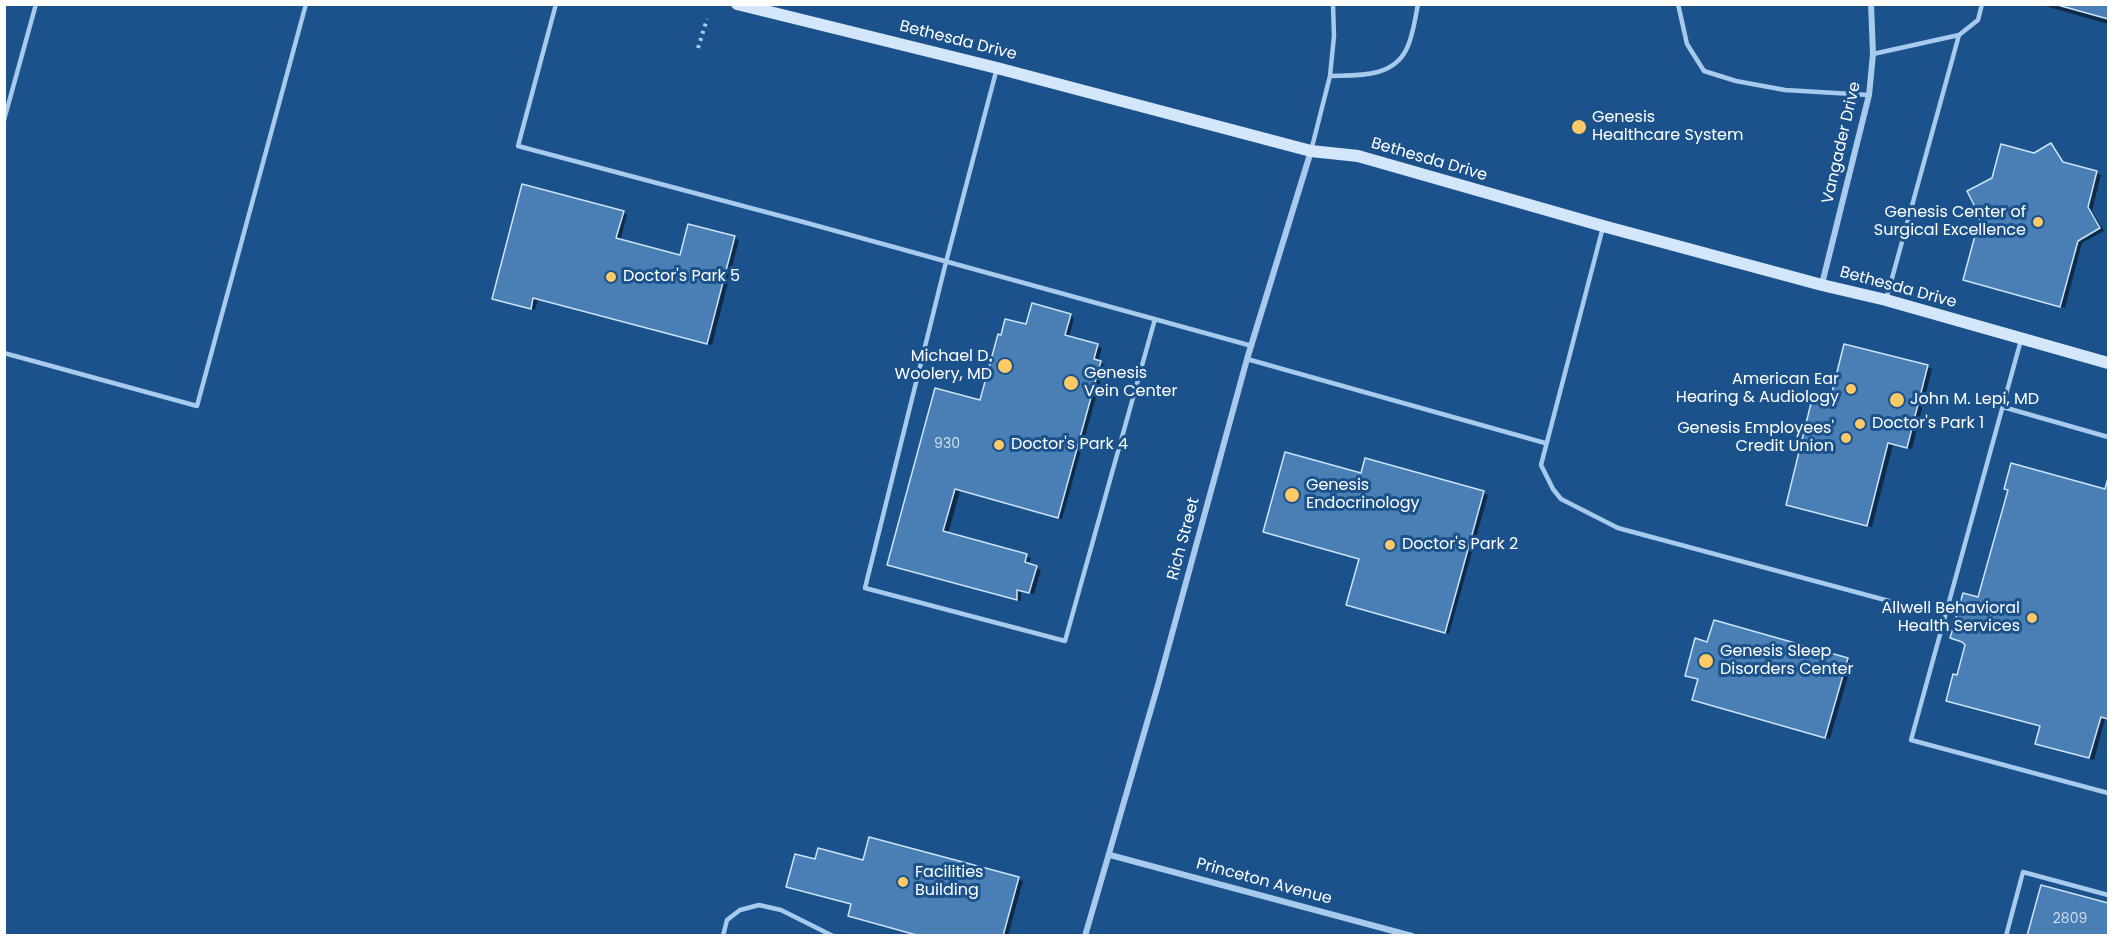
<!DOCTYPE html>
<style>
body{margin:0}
#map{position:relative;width:2113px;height:940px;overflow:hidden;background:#1c528b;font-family:Poppins,sans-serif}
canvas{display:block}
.frame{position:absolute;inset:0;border:6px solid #fff;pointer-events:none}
</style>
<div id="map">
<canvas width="2113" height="940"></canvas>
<div class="frame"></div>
</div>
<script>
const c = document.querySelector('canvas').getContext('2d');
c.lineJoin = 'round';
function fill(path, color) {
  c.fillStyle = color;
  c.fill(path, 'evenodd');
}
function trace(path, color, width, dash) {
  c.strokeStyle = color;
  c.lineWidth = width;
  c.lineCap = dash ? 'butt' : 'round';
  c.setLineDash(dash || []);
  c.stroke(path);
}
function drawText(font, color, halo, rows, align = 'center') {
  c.font = font + ' Poppins,sans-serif';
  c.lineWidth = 6;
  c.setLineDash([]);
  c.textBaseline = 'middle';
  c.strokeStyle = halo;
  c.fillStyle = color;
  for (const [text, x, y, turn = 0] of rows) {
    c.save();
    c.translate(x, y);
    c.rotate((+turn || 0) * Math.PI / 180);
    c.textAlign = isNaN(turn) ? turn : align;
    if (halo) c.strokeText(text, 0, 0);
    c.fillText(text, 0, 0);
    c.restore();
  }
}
fill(new Path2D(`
 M2038,4H2108V24Z
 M2051,145L2055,147L2066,165L2101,175L2092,211L2104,231L2082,243L2065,308L1965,280L2034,155Z
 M623,212L627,215L620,241L681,257L735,238L739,240L712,345L538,300L535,310L499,300Z
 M1070,315L1074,318L1069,337L1102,348L1098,362L1105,365L1062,519L960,491L948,534L1031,558L1029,565L1041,570L1034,594L1021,591V601L893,566L981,402L1027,326Z
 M1927,367L1932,369L1912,449L1893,445L1872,527L1787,505L1830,406Z
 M1366,459L1488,495L1449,634L1352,607L1360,559L1264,531L1362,475Z
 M2108,483V720L2105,719L2094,760L2041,745V727L1948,700L1958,677L1967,645L1952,638L1979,599L2106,491Z
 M1709,643L1847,660L1852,662L1830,739L1698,702L1699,680L1687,675Z
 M816,861H864L1018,879L1023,881L1008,936H919L855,918L850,916L853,905L788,886Z`), '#0007');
const building = new Path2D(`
 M2054,4H2108V19Z
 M2051,143L2063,162L2097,171L2088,207L2100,228L2078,241L2060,307L1963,280L1980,217L1967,191L1992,178L2001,144L2034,153Z
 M522,184L624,211L616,238L680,255L688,224L735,236L707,344L533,298L531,309L492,299Z
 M1032,303L1071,314L1065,335L1098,344L1094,359L1101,361L1058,518L955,489L943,531L1027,554L1025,562L1037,566L1029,593L1017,590V600L887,565L935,388L980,400L998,334L1001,335L1005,319L1026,324Z
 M1844,344L1928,365L1907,448L1888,443L1867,526L1786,505L1812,399L1829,404Z
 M1285,452L1361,473L1365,458L1484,491L1445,633L1346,605L1359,559L1263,532Z
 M2011,463L2105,489L2108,478V719L2101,717L2089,758L2035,744L2040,726L1946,701L1953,674L1957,675L1965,645L1962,642L1950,638L1963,593L1978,597L2008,490L2004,489Z
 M1714,620L1848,658L1825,738L1692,700L1698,679L1685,676L1695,638L1707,642Z
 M869,837L1019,877L1003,936H920L848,916L851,904L786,887L795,854L815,859L818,848L863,860Z
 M2041,885L2108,903V936H2027Z`);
fill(building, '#497fb5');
trace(building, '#cee3f9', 1.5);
trace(new Path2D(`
 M698,48L707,19`), '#a8caed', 4, [3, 4.5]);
trace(new Path2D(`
 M556,4L518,146L807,223L1252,346
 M1678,4L1687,44L1704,71L1736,81L1785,90L1869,95
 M1873,54L1959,35
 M997,68L946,262L865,588L1065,641L1155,319
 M1330,76C1357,75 1392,78 1406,50C1413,37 1415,19 1418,4
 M4,120L36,4
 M1311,151L1330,76L1334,36L1333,4
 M1603,227L1541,465L1553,489L1561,499L1618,528L1889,601
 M1886,300L1959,35L1978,20L1982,4
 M2021,340L1911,740L2108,793
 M4,353L197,406L306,4
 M1247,359L1545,443
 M2003,407L2108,437
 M723,936L727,920L740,910L759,905L781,910L833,936
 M2006,936L2023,872L2108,895`), '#a8caed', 4.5);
trace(new Path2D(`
 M1822,284L1869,95L1873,54L1871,4
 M1110,855L1412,936
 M1085,936L1158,685L1247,359L1311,151`), '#a8caed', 6);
trace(new Path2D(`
 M737,4L997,68L1311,151L1358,156L1603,226L1822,285L1886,300L2108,363`), '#d4e6f9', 12);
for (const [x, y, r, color] of [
 [1579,127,8,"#fdca66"],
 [2038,222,6,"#fdca66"],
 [611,277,6,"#fdca66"],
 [1005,366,8,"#fdca66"],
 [1071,383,8,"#fdca66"],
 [1851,389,6,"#fdca66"],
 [1897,400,8,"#fdca66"],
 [1860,424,6,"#fdca66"],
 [1846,438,6,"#fdca66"],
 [999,445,6,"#fdca66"],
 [1292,495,8,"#fdca66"],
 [1390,545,6,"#fdca66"],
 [2032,618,6,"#fdca66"],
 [1706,661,8,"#fdca66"],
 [903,882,6,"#fdca66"]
]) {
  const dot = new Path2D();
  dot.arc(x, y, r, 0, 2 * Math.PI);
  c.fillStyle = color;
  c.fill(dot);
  trace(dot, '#1c528b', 2);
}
drawText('14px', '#d2dfec', null, [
 ["930",947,444],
 ["2809",2070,919]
]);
drawText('16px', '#fff', '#1c528b', [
 ["Bethesda Drive",958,41,14],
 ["Vangader Drive",1842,143,-77],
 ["Bethesda Drive",1429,160,16],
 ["Bethesda Drive",1898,288,15],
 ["Rich Street",1184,539,-75],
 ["Princeton Avenue",1264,882,15]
]);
drawText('16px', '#fff', '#1c528b', [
 ["Genesis",1592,118],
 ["Healthcare System",1592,136],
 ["Genesis Center of",2026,213,"right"],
 ["Surgical Excellence",2026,231,"right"],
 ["Doctor's Park 5",623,277],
 ["Michael D.",992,357,"right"],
 ["Woolery, MD",992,375,"right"],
 ["Genesis",1084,374],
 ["Vein Center",1084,392],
 ["American Ear",1839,380,"right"],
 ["Hearing & Audiology",1839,398,"right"],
 ["John M. Lepi, MD",1910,400],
 ["Doctor's Park 1",1872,424],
 ["Genesis Employees'",1834,429,"right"],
 ["Credit Union",1834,447,"right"],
 ["Doctor's Park 4",1011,445],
 ["Genesis",1306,486],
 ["Endocrinology",1306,504],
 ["Doctor's Park 2",1402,545],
 ["Allwell Behavioral",2020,609,"right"],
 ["Health Services",2020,627,"right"],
 ["Genesis Sleep",1720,652],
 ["Disorders Center",1720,670],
 ["Facilities",915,873],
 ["Building",915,891]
], 'left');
</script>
